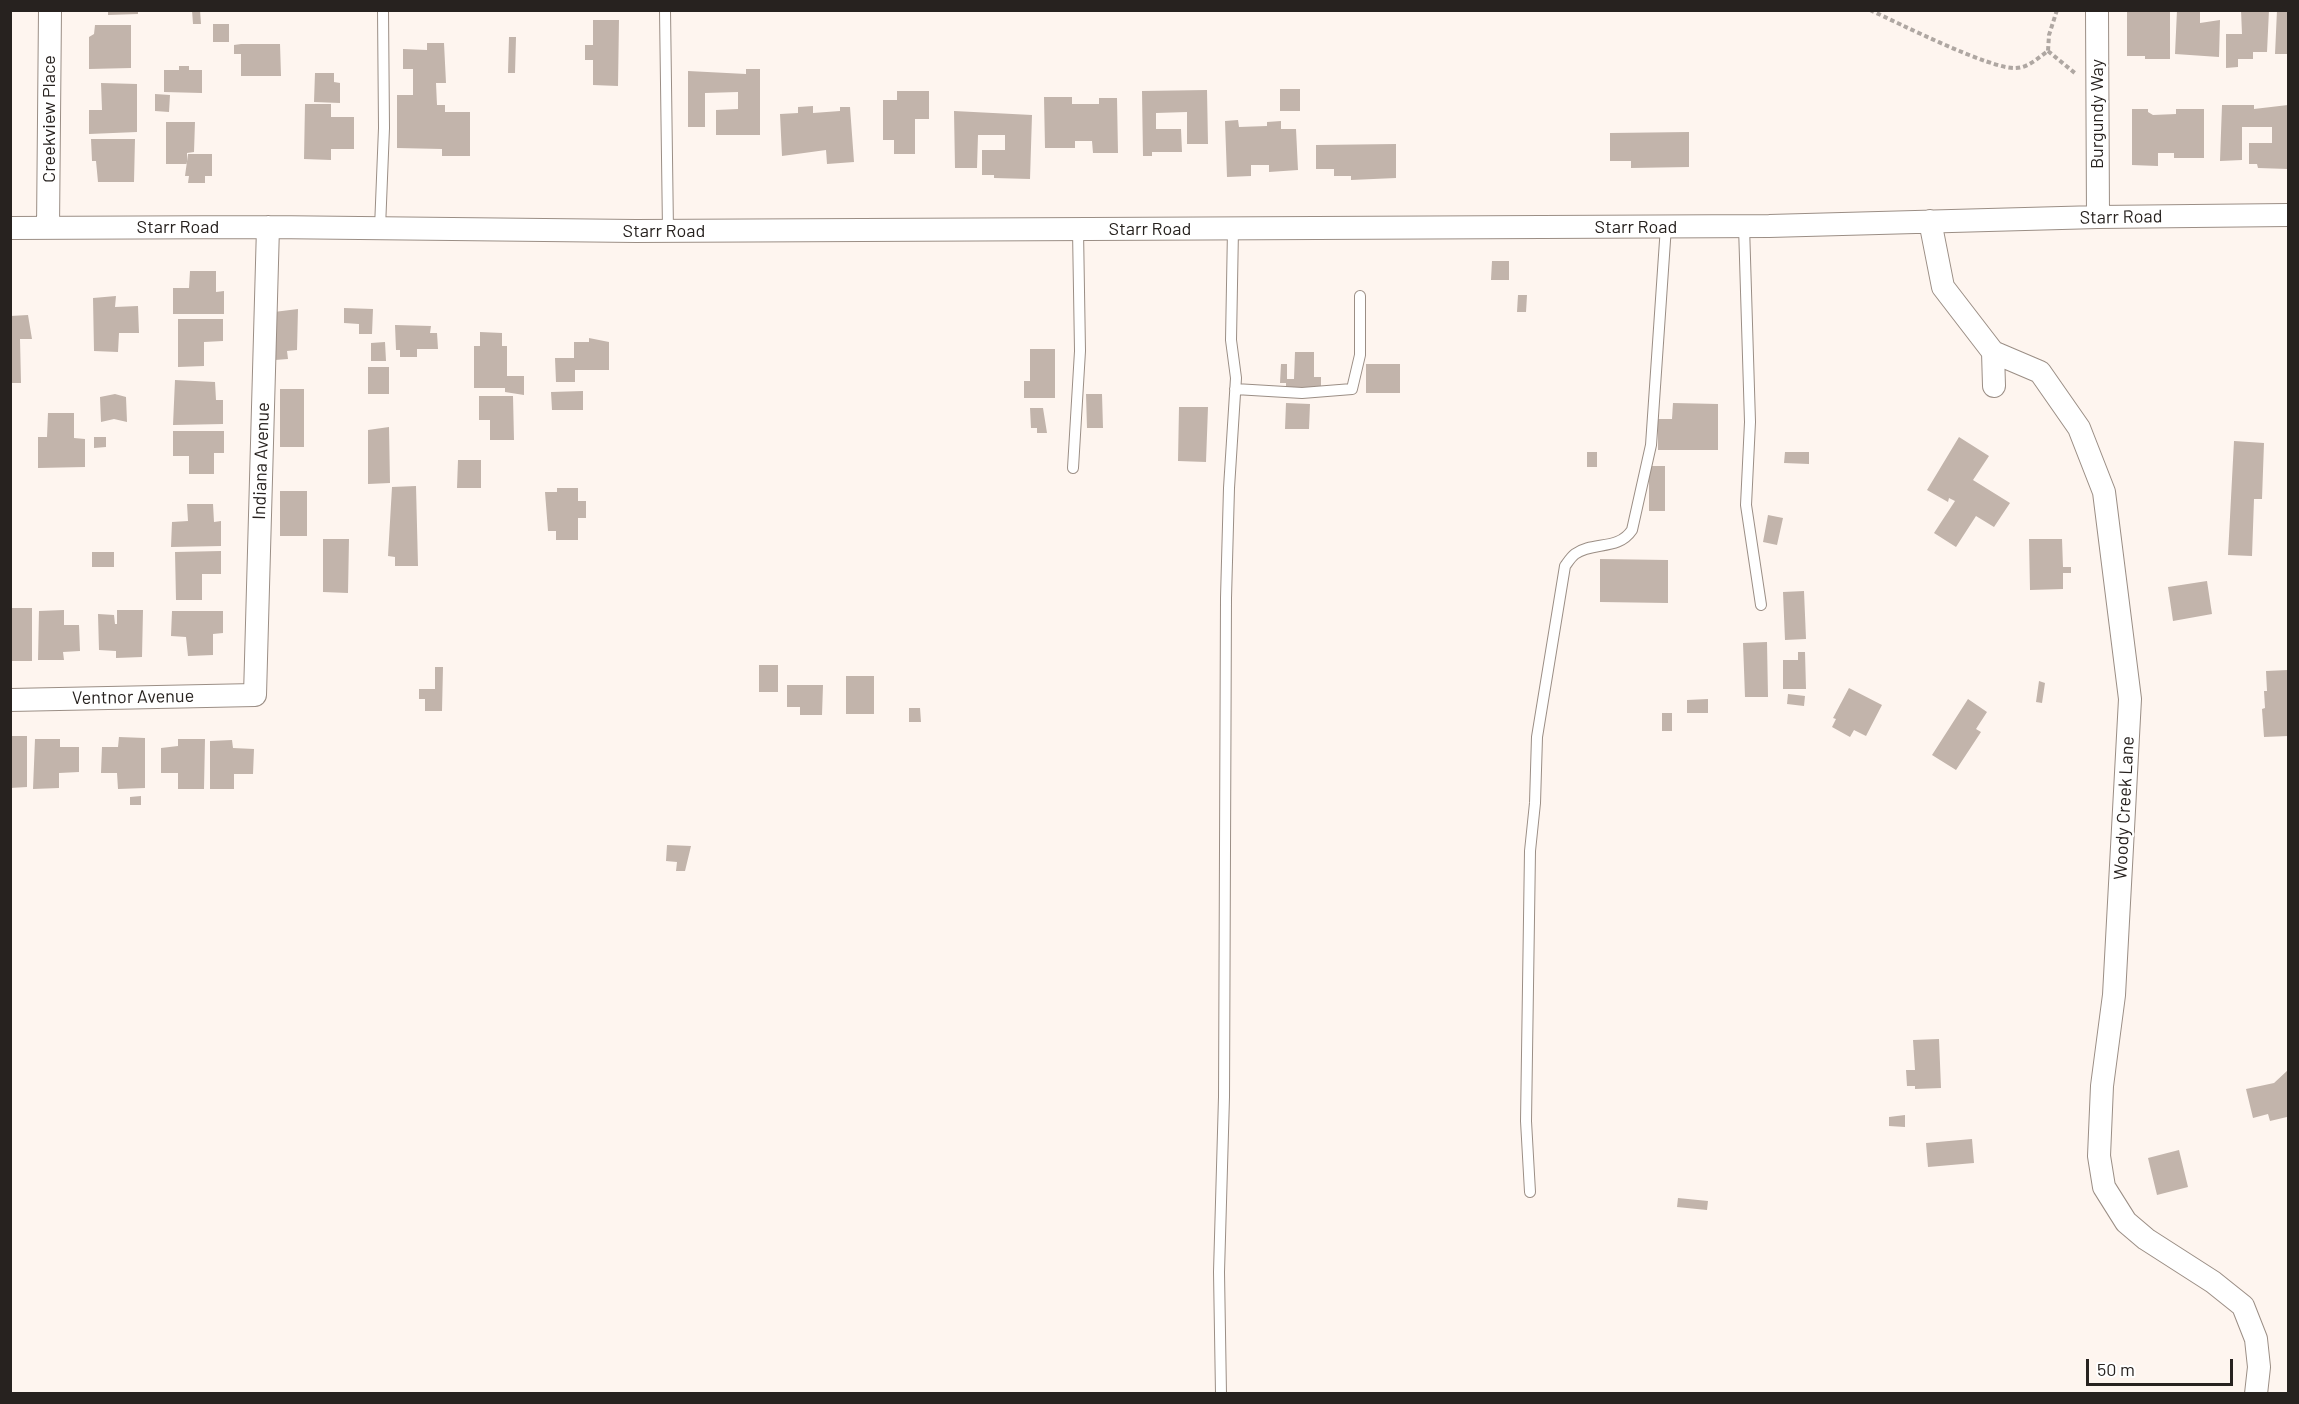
<!DOCTYPE html>
<style>
body{margin:0}
#map{position:relative;width:2299px;height:1404px;overflow:hidden;background:#fef5ef;font-family:Barlow,sans-serif}
canvas{display:block}
.frame{position:absolute;inset:0;border:12px solid #27221f;pointer-events:none}
.scale{position:absolute;left:2086px;top:1359px;width:147px;height:27px;box-sizing:border-box;border:3px solid #27221f;border-top:0;padding-left:8px;font-size:18px;line-height:21px;white-space:nowrap;color:#27221f;-webkit-text-stroke:4px #fff;paint-order:stroke}
</style>
<div id="map">
<canvas width="2299" height="1404"></canvas>
<div class="frame"></div>
<div class="scale">50 m</div>
</div>
<script>
const c = document.querySelector('canvas').getContext('2d');
c.lineJoin = 'round';
function fill(path, color) {
  c.fillStyle = color;
  c.fill(path, 'evenodd');
}
function trace(path, color, width, dash) {
  c.strokeStyle = color;
  c.lineWidth = width;
  c.lineCap = dash ? 'butt' : 'round';
  c.setLineDash(dash || []);
  c.stroke(path);
}
function drawText(font, color, halo, rows, align = 'center') {
  c.font = font + ' Barlow,sans-serif';
  c.lineWidth = 4.5;
  c.setLineDash([]);
  c.textBaseline = 'middle';
  c.strokeStyle = halo;
  c.fillStyle = color;
  for (const [text, x, y, turn = 0] of rows) {
    c.save();
    c.translate(x, y);
    c.rotate((+turn || 0) * Math.PI / 180);
    c.textAlign = isNaN(turn) ? turn : align;
    if (halo) c.strokeText(text, 0, 0);
    c.fillText(text, 0, 0);
    c.restore();
  }
}
fill(new Path2D(`
 M108,10H138V14L108,15Z
 M192,10H200L201,24H193Z
 M2127,10H2170V59H2145V56H2127Z
 M2177,10H2200V23L2220,20L2219,57L2175,54Z
 M2241,10H2269L2267,52H2253V59H2238V67L2226,68V34H2242Z
 M2277,10H2288V54H2275Z
 M593,20H619L618,86L593,85V60H585V45H593Z
 M213,24H229V42H213Z
 M95,25H131V68L89,69V37L94,34Z
 M509,37H516L515,73H508Z
 M427,43H444L446,83H436L437,105H445V112H470V156H442V149L397,148V95H413V69H403V49L427,50Z
 M241,44H280L281,76H241V54H234V45Z
 M179,66H189V70H202V93L164,92V70H179Z
 M746,69H760V135H716V110L738,109V92L705,93V127H688V71L746,74Z
 M315,73H334V82L340,83V103L314,102Z
 M101,83L137,84V132L89,134V110H102Z
 M1280,89H1300V111H1280Z
 M1207,90L1208,144H1187V112L1156,113V129H1181L1182,152H1152V156H1143L1142,91Z
 M897,91H929V119H915V154H894V140H883V100H897Z
 M155,94L170,95L169,112L155,111Z
 M1044,97H1072V104H1099V98H1117L1118,153H1093L1092,141H1075V148H1045Z
 M305,104H331V117H354V149H331V160L304,159Z
 M2222,105H2254V109L2288,105V169L2258,168L2257,164H2249V143H2272V127H2242V160L2220,161Z
 M813,106V113L840,111V107H850L854,162L827,164L826,150L782,156L780,114L798,113V107Z
 M2132,109H2148V112L2153,115L2176,114V109H2204V158H2174V153H2158V166L2132,165Z
 M954,111L1032,115L1030,179L994,178V175H982V150H1005V135H978L977,168H955Z
 M1238,120L1239,127L1267,126V122L1281,121V129H1296L1298,170L1269,172V165H1251V176L1227,177L1225,121Z
 M166,122H195L194,152L187,153V164H166Z
 M1689,132V167L1631,168V161H1610V133Z
 M91,139H135L134,182H98L96,161H92Z
 M1396,144V178L1351,180V176H1334V169H1316V145Z
 M188,154H212V176H205V183H188L189,176H185Z
 M1492,261H1509V280H1491Z
 M190,271H216V292L224,291V314H173V288H189Z
 M1518,295H1527L1526,312H1517Z
 M116,296L115,307L138,306L139,333H119L118,352L94,351L93,298Z
 M344,308L373,309L372,334H359V324L344,323Z
 M298,309L297,350L287,351L288,359L275,360L274,312Z
 M28,315L32,339H20L21,383H10V316Z
 M178,319H223V341L204,342V366L178,367Z
 M395,325L431,326L430,333H437L438,349H417V357H400V350H396Z
 M480,332L502,333V346H507V376H524V395L505,392V388H474V346H480Z
 M589,338L609,342V370H575V382H556L555,358H574V342H589Z
 M385,342L386,361H371V343Z
 M1030,349H1055V398H1024V381H1030Z
 M1295,352H1314V377H1321V389L1286,388V383H1280L1281,364H1287V379H1294Z
 M1366,364H1400V393H1366Z
 M368,367H389V394H368Z
 M175,380L215,382L216,400H223V424L173,425Z
 M280,389H304V447H280Z
 M583,391V410H552L551,392Z
 M115,394L126,397L127,422L114,419L101,422L100,397Z
 M1086,394H1102L1103,428H1087Z
 M479,396H513L514,440H490V420H479Z
 M1286,403L1310,404L1309,429H1285Z
 M1673,403L1718,404V450H1658V419H1672Z
 M1179,407H1208L1206,462L1178,461Z
 M1030,408H1043L1047,433H1037V428H1031Z
 M48,413H74V438L85,439V467L38,468V437H47Z
 M389,427L390,483L368,484V430Z
 M173,431H224V453H214V474H189V456H173Z
 M94,437H106V447L94,448Z
 M1959,437L1989,456L1973,480L2010,503L1994,527L1976,516L1956,547L1934,533L1955,501L1949,498L1948,502L1927,490Z
 M2234,441L2264,443L2262,499H2254L2252,556L2228,555Z
 M1587,452H1597V467H1587Z
 M1785,452H1809V464L1784,463Z
 M458,460H481V488H457Z
 M1649,466H1665V511H1649Z
 M416,486L418,566H395V557L388,556L392,487Z
 M557,488H578V501H586V518H578V540H556V531H548L545,492H557Z
 M280,491H307V536H280Z
 M187,504H213L214,522L221,521V546L171,547L172,522L188,521Z
 M1768,515L1783,518L1777,545L1763,542Z
 M323,539H349L348,593L323,592Z
 M2029,539H2062L2063,567H2071V573H2063V589L2030,590Z
 M221,551V574H202V600H176L175,552Z
 M92,552H114V567H92Z
 M1600,559L1668,560V603L1600,602Z
 M2207,581L2212,614L2173,621L2168,587Z
 M1804,591L1806,639L1785,640L1783,592Z
 M10,608H32V661H10Z
 M64,610V625H79L80,651L63,652L64,660H38L39,611Z
 M117,610H143L142,657L116,658V651L99,650L98,614L114,615L115,624H117Z
 M172,611H223V633L213,634V655L188,656L186,637L171,636Z
 M1767,642L1768,697H1745L1743,643Z
 M1798,652H1805L1806,689H1783V660H1798Z
 M759,665H778V692H759Z
 M435,667H443L442,711H425V699H419V689H435Z
 M2288,670V736L2264,737L2262,709L2265,708L2264,691H2267L2266,671Z
 M846,676H874V714H846Z
 M2039,681L2045,683L2042,703L2036,702Z
 M787,685H823L822,715H800V707H787Z
 M1849,688L1882,705L1866,736L1854,730L1850,737L1832,727L1836,719L1833,718Z
 M1788,694L1805,696L1804,706L1787,704Z
 M1708,699V713H1687V700Z
 M1968,699L1987,712L1976,729L1981,732L1956,770L1932,755Z
 M909,708H920L921,722H909Z
 M1662,713H1672V731H1662Z
 M10,736H27V787L10,788Z
 M119,737L145,738V788L118,789L117,773H101L102,747H118Z
 M35,739H60V747H79V772L59,773V788L33,789Z
 M178,739H205L204,789H178V773H161V748L178,746Z
 M232,740L233,748L254,749L253,774H234V789H210V741Z
 M141,796V805H130V797Z
 M667,845L691,846L685,871H676L677,862L666,861Z
 M1939,1039L1941,1088L1915,1089V1086H1907L1906,1070H1915L1913,1040Z
 M2288,1070L2287,1117L2270,1121L2268,1114L2253,1118L2246,1089L2274,1083Z
 M1905,1115V1127L1889,1126V1117Z
 M1972,1139L1974,1163L1928,1167L1926,1143Z
 M2179,1150L2188,1187L2157,1195L2148,1158Z
 M1678,1198L1708,1201L1707,1210L1677,1207Z`), '#c2b4ab');
const lane = new Path2D(`
 M665,10L668,231
 M1744,226L1750,422L1746,505L1761,605
 M380,228L384,128L383,10
 M1235,389L1302,393L1352,389L1360,355V296
 M1073,468L1080,351L1078,230
 M1530,1192L1526,1121L1530,851L1535,803L1537,737L1565,566C1568,562 1571,557 1575,554C1593,541 1618,551 1632,530L1651,445L1666,226
 M1221,1394L1219,1272L1224,1097L1226,598L1229,488L1236,378L1231,340L1233,229`);
const street = new Path2D(`
 M2097,10L2098,217
 M1930,221L1943,287L1993,352L2040,372L2079,428L2104,492L2130,699L2114,995L2102,1086L2099,1156L2104,1187L2126,1222L2146,1239L2213,1282L2243,1306L2256,1339L2259,1367L2256,1394
 M10,228L268,227L636,231L1769,226L2098,217L2288,215
 M48,228L50,10
 M1993,352L1994,386
 M10,700L255,695L268,227`);
trace(lane, '#9b8e85', 12);
trace(street, '#9b8e85', 24);
trace(new Path2D(`
 M1870,10C1898,23 1992,70 2016,68C2028,68 2039,57 2048,51L2049,35L2057,10
 M2048,51L2076,74`), '#afa7a2', 4, [4.5, 3]);
trace(lane, '#fff', 10);
trace(street, '#fff', 22);
drawText('18px', '#27221f', '#fff', [
 ["Burgundy Way",2097,114,-90],
 ["Creekview Place",49,119,-90],
 ["Starr Road",2121,217,-1],
 ["Starr Road",178,227],
 ["Starr Road",1636,227],
 ["Starr Road",1150,229],
 ["Starr Road",664,231],
 ["Indiana Avenue",261,461,-88],
 ["Ventnor Avenue",133,697,-1],
 ["Woody Creek Lane",2124,808,-87]
]);
</script>
